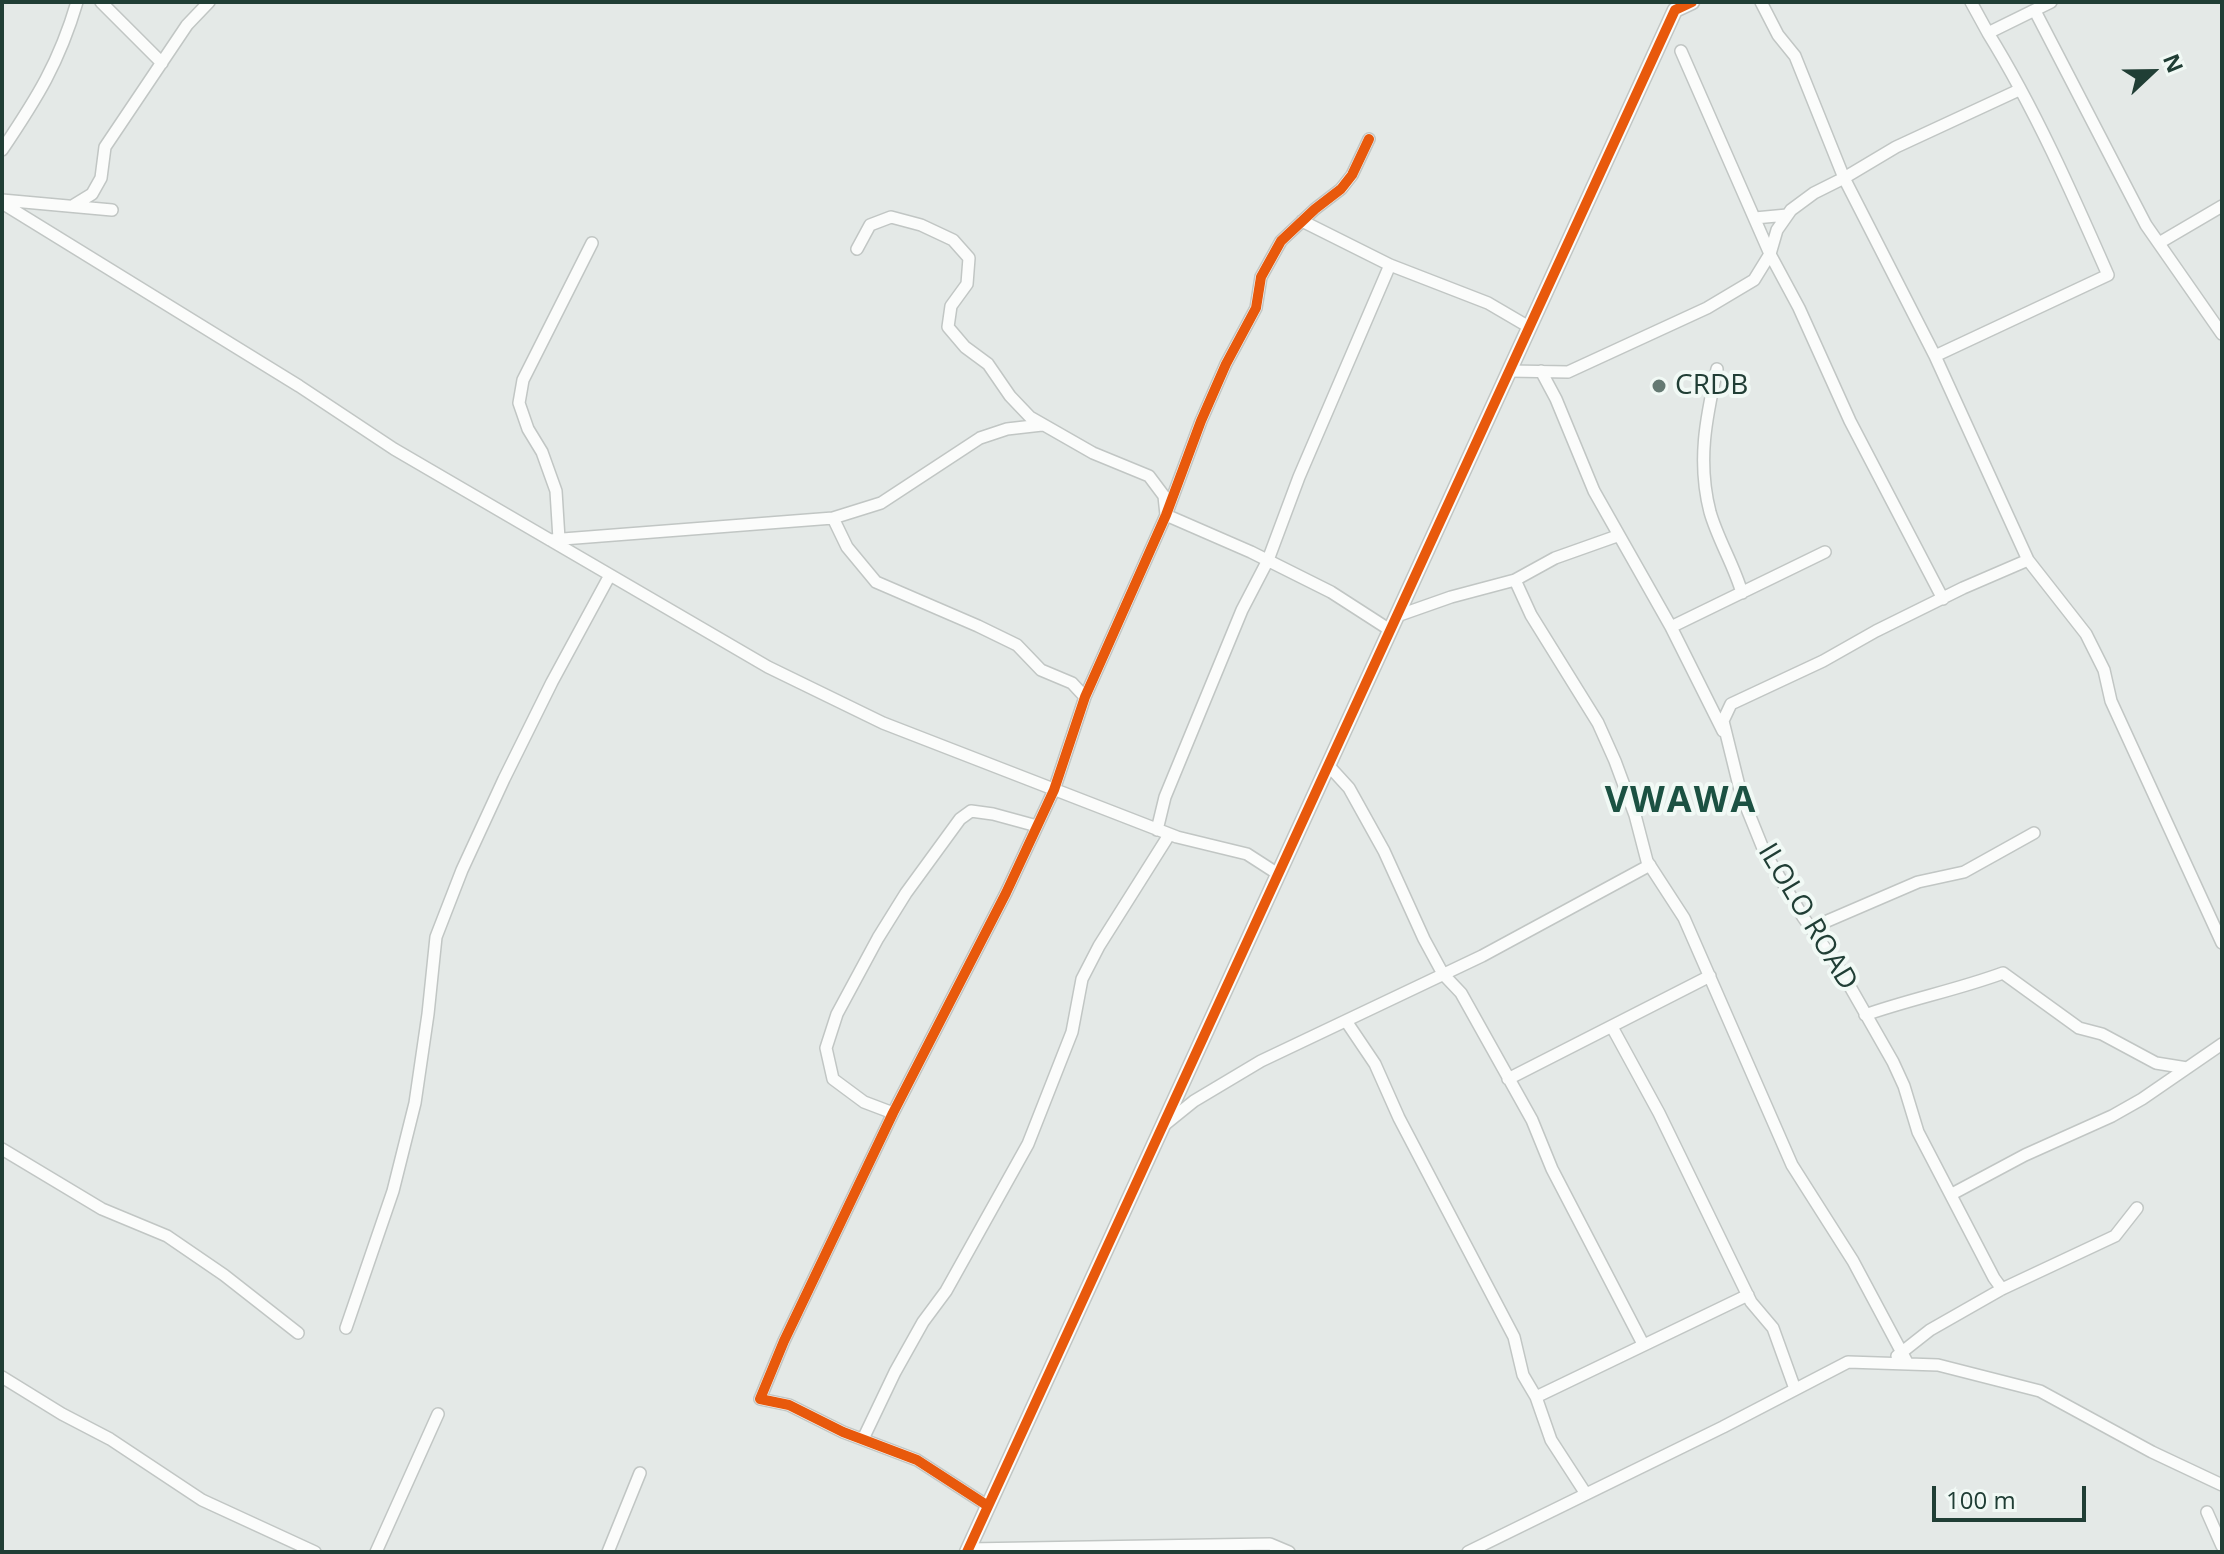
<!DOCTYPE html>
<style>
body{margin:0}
#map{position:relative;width:2224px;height:1554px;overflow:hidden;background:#e4e9e7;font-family:"Open Sans",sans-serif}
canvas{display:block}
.frame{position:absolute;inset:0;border:4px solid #203e35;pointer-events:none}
.north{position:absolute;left:2112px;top:32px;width:80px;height:80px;-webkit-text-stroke:6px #f1f9f5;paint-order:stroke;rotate:68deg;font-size:22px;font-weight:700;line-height:32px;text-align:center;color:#203e35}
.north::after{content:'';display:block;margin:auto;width:28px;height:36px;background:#203e35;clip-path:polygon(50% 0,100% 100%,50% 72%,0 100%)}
.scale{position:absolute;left:1932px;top:1486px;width:154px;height:36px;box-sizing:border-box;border:4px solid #203e35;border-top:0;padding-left:10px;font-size:24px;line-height:28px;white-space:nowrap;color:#203e35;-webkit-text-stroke:6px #f1f9f5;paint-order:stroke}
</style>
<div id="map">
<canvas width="2224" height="1554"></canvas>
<div class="frame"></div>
<div class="north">N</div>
<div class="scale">100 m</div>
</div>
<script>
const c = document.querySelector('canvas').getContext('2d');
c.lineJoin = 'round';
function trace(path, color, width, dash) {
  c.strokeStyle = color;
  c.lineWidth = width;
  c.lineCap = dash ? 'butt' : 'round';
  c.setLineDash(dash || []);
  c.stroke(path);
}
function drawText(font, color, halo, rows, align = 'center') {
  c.font = font + ' "Open Sans",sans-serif';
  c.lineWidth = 8;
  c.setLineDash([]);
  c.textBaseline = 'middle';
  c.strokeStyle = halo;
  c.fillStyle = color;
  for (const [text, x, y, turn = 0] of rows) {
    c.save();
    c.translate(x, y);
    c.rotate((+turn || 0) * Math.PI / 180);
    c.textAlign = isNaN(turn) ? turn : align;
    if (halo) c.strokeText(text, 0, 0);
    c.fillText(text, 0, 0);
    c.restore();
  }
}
const minor = new Path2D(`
 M101,2L162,63
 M1971,2L1988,33
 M2035,11L2146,225L2222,334
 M1681,51L1770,254L1799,308L1850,421L1943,599
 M2019,90L1896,147L1844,178L1935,356L2108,275C2072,193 2035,109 1988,33L2051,2
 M2,150C37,98 59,63 77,2
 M2,200L112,210
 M2,203L299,386L394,449L768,667L883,723L1177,837L1247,854L1278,874
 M74,205L92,194L101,178L105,147L187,25L209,2
 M1755,218L1787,215
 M1302,221L1390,265L1488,303L1529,327
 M2159,243L2222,206
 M857,249L870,225L891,217L921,225L953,240L969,258L967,284L951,306L948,327L965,347L988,364L1010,396L1030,417L1093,453L1149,476L1164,496L1166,515L1251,552L1331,592L1390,630
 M1935,356L2028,560L2086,634L2104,670L2111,701L2222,943
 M1717,369C1706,418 1697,462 1710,512C1718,540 1734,565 1742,593
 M1509,371L1568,372L1707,308L1754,280L1770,254L1777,230L1791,210L1814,193L1844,178L1795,56L1778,35L1761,2
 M1541,371L1556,399L1594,491L1671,627L1723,731
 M833,518L847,547L876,582L978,626L1017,645L1041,670L1072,683L1085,697
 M559,539L556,491L542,452L528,429L519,403L523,380L592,243
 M550,540L833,518L881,503L980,438L1007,429L1042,425
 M1515,580L1531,615L1598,723L1615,761L1635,815L1647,861L1684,918L1792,1165L1853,1261L1908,1364
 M1397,616L1451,597L1515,580L1555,558L1617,536
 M1671,627L1825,552
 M1328,765L1349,788L1384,851L1424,939L1443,974L1461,993L1532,1120L1552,1169L1643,1344
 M1157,830L1165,797L1242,610L1268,560L1299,477L1390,265
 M1811,928L1918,882L1964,872L2034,833
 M1865,1015C1910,999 1957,990 2003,973L2079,1028L2102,1034L2156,1063L2187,1068
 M1346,1021L1375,1064L1399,1118L1514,1337L1523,1375L1536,1397L1551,1440L1586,1494
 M1612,1027L1659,1113L1751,1302L1773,1328L1795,1389
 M1508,1079L1710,976
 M893,1113L864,1102L833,1079L826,1048L837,1014L878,938L906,893L960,819L971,811L993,814L1037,826
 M1163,1126L1194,1101L1261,1061L1482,956L1650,865
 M2,1149L102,1209L167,1236L224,1275L298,1333
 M1952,1194L2025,1155L2112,1116L2142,1099L2222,1044
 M2002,1289L1994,1278L1918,1132L1904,1086L1893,1062L1840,969L1803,917L1764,851L1741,794L1723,721L1731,704L1823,661L1876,631L1963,588L2028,560
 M346,1328L393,1191L415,1103L428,1014L436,937L462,870L504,779L552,682L610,575
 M1897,1356L1930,1330L2002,1289L2115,1236L2137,1208
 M2,1377L62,1414L110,1439L202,1500L315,1552
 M1536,1397L1748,1295
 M863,1439L895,1372L923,1322L946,1291L1028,1144L1072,1032L1082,979L1099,946L1169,835
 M988,1506L917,1460L843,1432L789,1405L760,1399L784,1341L893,1113L1006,893L1054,790L1085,697L1166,515L1201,421L1226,364L1256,308L1261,277L1281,241L1315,209L1341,189L1352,175L1369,139
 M2207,1512L2222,1546
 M968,1549L1270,1544L1289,1552
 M376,1552L438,1414
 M608,1552L640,1473
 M1468,1552L1723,1427L1848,1362L1938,1365L2040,1391L2152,1452L2222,1485`);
const tertiary = new Path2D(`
 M967,1552L1675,10L1692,2`);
trace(minor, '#c1c6c4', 14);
trace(tertiary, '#c1c6c4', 17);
trace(minor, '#fbfcfb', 11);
trace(tertiary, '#fbfcfb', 14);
trace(new Path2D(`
 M988,1506L917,1460L843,1432L789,1405L760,1399L784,1341L893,1113L1006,893L1054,790L1085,697L1166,515L1201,421L1226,364L1256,308L1261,277L1281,241L1315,209L1341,189L1352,175L1369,139
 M967,1552L1675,10L1692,2`), '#e8590c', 10);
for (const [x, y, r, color] of [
 [1659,386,8,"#657a73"]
]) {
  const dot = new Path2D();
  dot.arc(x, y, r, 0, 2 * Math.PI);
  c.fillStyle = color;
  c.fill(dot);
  trace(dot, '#f1f9f5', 3);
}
drawText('28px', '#203e35', '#f1f9f5', [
 ["CRDB",1675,386]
], 'left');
drawText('28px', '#203e35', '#f1f9f5', [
 ["ILOLO ROAD",1807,917,59]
]);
c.letterSpacing = '2px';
drawText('bold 36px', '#1b5142', '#f1f9f5', [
 ["VWAWA",1681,802]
]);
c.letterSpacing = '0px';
</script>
